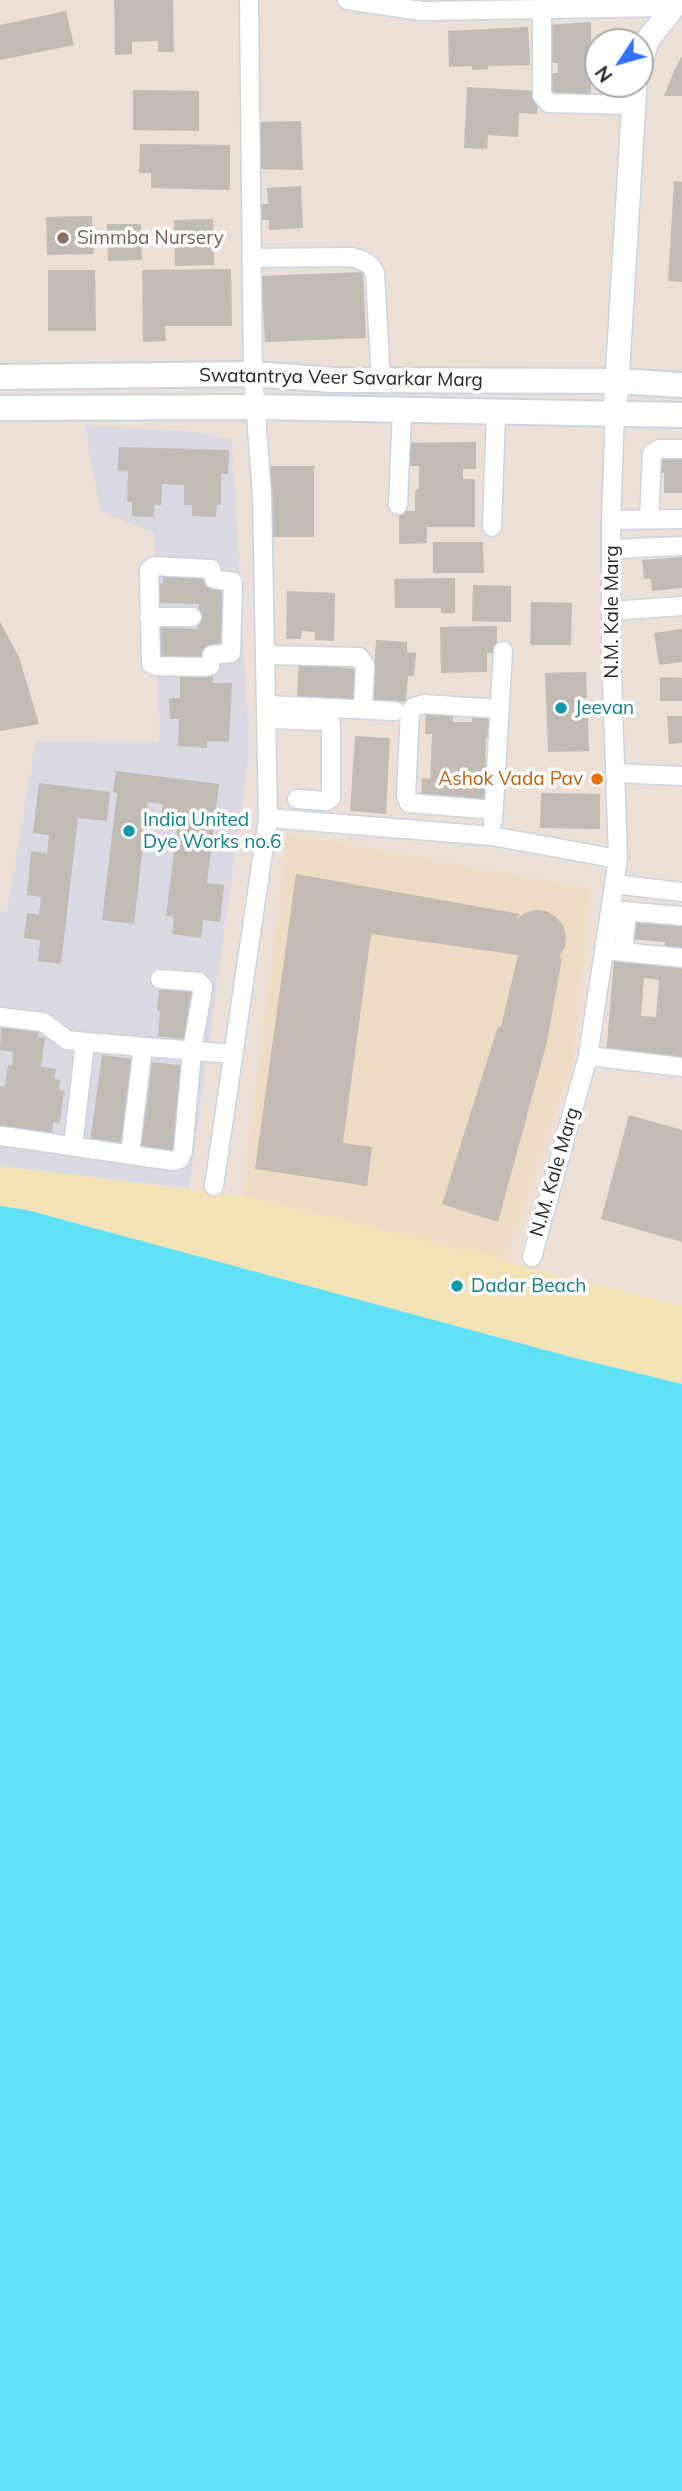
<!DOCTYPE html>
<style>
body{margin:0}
#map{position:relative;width:682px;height:2491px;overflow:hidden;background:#ebdfd6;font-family:Mulish,sans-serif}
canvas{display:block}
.north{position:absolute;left:584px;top:28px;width:70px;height:70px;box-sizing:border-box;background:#fff;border:2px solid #a9a9a9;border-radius:50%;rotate:234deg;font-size:19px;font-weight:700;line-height:28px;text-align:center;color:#272727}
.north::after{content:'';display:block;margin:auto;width:24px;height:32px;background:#2f71ff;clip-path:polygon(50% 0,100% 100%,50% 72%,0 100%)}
</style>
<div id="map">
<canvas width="682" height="2491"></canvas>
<div class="north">N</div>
</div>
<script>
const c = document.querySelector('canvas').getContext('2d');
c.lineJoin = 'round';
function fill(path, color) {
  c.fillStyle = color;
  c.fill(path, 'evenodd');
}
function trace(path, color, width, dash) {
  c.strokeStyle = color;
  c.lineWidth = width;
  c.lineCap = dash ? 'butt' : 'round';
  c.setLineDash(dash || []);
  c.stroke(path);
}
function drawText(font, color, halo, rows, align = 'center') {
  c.font = font + ' Mulish,sans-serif';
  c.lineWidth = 7;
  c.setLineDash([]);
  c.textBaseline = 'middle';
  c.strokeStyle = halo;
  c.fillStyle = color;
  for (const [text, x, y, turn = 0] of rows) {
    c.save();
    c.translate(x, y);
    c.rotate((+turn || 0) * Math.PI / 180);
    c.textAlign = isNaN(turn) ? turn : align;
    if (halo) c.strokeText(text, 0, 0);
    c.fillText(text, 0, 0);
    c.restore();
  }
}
fill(new Path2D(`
 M85,425L198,432L232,440L249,751L189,1188L0,1166V911L7,912L36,741L159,742L154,533L100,511Z`), '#dad8e2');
fill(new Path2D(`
 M287,833L591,888L573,1058L506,1260L242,1196Z`), '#eedbc4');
fill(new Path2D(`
 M0,1166L242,1196L506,1260L528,1268L682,1305V1384L571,1357L27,1210L0,1206Z`), '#f3e2b6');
fill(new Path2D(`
 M0,1206L27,1210L571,1357L682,1384V2491H0Z`), '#61e1f6');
fill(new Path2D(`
 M114,0H173L174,52H158V41L132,42V54L115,55Z
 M66,11L74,45L0,60V25Z
 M591,22V97L549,95L548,73H558V63H547L546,25Z
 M528,27L530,65L488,66V69L472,70V66L449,67L448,31Z
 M682,56V96H664L674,71Z
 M467,87L538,91L537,114L519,113L518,137L488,135L487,149L464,148Z
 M133,90L199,91V131L133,130Z
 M301,121L303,170L261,169L260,122Z
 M140,144L230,145V190L151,188V173H139Z
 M674,181L682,182V282L668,281Z
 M301,186L303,228L269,230V220H262L261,204H268L267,188Z
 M92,216L94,254L47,255L46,217Z
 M213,219L214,265L175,266L174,220Z
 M107,224H141L142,260L108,261Z
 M231,269L232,326H165L166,341L143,342L142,270Z
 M48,270H95L96,331H48Z
 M363,272L366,338L265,342L261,276Z
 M476,442V469H463V479H475V527H427V543L399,544V511H415V490L419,489V466H409L408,443Z
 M119,447L229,450L228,474H221V505H217L216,517L192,516V505H184V485L162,484L161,505H154V517L132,516V502H127L128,471H118Z
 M659,454H682V493H664V473H659Z
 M270,466H314V537H266L270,509Z
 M433,542H483L484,573H433Z
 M682,557V588L652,591L651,579H644L642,560Z
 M163,570L208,572L231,584L229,649L205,648L204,663L158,662L159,627L198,629L199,604L160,603L158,584L163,583Z
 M455,578V613H441V608H395L394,579Z
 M473,585L511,586V622L472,621Z
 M287,591L335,593L334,641L315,640V632L302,631L301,639H286Z
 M531,602L572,603L571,645H530Z
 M0,622L19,657L39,724L0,731Z
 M497,626V653H487V672L441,673L440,627Z
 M682,629V662L659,665L654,633Z
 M376,640L407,642V652L416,653L414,676H408L406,702L367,700L373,685Z
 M299,659L313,660V665L324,666L325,661L339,662V667L356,669L354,699H344V703L324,702V698L297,697Z
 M180,672L213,674V683H232L229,742L207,741V748L178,746L179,719H170L169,698H180Z
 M586,672L587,698H575V718H588L589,751L548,752L545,673Z
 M660,677L682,678V701H660Z
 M426,714L453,715V722H472V716L493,717L492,738H486L485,759H491L488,804L421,798L422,778L430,779L432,734H425Z
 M667,716H682V743L669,744Z
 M355,736L390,738L386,814L350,811Z
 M116,771L219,784L207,883L224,885L220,922L203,920L201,938L172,934L174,917L166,916L178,821L161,818L163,804L148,802L134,924L102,920L117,793L113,792Z
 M39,783L110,792L107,821L78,818L61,964L38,961L40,940L24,938L27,913L39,915L41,897L27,895L31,851L47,853L49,835L33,833Z
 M541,793L600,794V829L540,828Z
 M296,874L520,914L516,920L525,913L535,910L546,911L556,917L563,925L566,936L565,947L559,957L562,958L547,1042L498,1222L442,1204L498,1026L501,1027L518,955L371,934L343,1143L372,1147L367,1186L255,1169Z
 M631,916L682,921V952L664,950L665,942L629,939Z
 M614,959L682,964V1061L606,1055ZM644,978L659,980L656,1017L641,1016Z
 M160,982L197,987L192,1040L158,1036L160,1011H157Z
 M2,1021L39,1026L38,1037L45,1038L41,1067L56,1069L54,1079L60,1080L59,1090L64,1091L60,1123L53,1122L52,1133L0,1126V1086H5L8,1065L12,1066L13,1052L0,1050Z
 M102,1055L134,1059L123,1147L90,1142Z
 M152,1062L187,1066L177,1152L141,1148Z
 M629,1115L682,1130V1242L601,1219Z`), '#c2bbb3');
const minor = new Path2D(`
 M347,0L421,11L672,7
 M542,9V95L549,103L634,105
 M252,258L351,257L362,260L371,266L375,273L381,380
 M398,505L402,410
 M649,519L652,453L659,449H682
 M611,520L682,519
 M492,527L496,413
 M611,549L682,546
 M154,566L211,569L214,579L233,582L231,653L212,655L210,666L205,667L155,666L151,664L149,570Z
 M611,611L682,606
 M149,617H192
 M265,655L359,657L365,665L363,709
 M266,705L395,711
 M266,719L325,721L331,724V798L326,801L297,799
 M615,773L682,776
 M494,810L409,803L406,796L410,711L414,707L424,704L499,709
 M268,818L492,836L618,859
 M493,822L503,651
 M614,884L682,892
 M610,910L682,916
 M604,950L682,958
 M623,952L627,911
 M0,1017L43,1022L67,1040L85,1042L233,1054
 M588,1056L682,1067
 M2,1136L173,1161L180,1159L183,1151L192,1051L203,987L199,982L160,979
 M73,1146L85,1042
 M130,1154L143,1047
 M214,1186L268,818L262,494L253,374L249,0
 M532,1257L588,1056L618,859L611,646V520L615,413`);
const tertiary = new Path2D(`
 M640,65L647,41L679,0
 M615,413L635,84`);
const secondary = new Path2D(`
 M0,377L253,374L334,380L617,381L682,385
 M0,408L257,407L682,415`);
trace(minor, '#ccd3e1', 21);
trace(tertiary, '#ccd3e1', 26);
trace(secondary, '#ccd3e1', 28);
trace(minor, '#fff', 18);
trace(tertiary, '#fff', 23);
trace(secondary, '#fff', 24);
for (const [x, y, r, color] of [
 [63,238,7,"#8d6e63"],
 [561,708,7,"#0f9aa8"],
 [597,779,7,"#e8710a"],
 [129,831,7,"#0f9aa8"],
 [457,1286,7,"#0f9aa8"]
]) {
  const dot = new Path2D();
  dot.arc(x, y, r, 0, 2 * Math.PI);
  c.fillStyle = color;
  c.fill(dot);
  trace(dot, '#fff', 2.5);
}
drawText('19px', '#785e54', '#fff', [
 ["Simmba Nursery",77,238]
], 'left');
drawText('19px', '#272727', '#fff', [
 ["Swatantrya Veer Savarkar Marg",341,378,1],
 ["N.M. Kale Marg",612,612,-90],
 ["N.M. Kale Marg",555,1172,-74]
]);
drawText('19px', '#0d838f', '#fff', [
 ["Jeevan",575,708],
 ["India United",143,820],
 ["Dye Works no.6",143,842],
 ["Dadar Beach",471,1286]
], 'left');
drawText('19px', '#c56008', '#fff', [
 ["Ashok Vada Pav",583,779]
], 'right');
</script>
